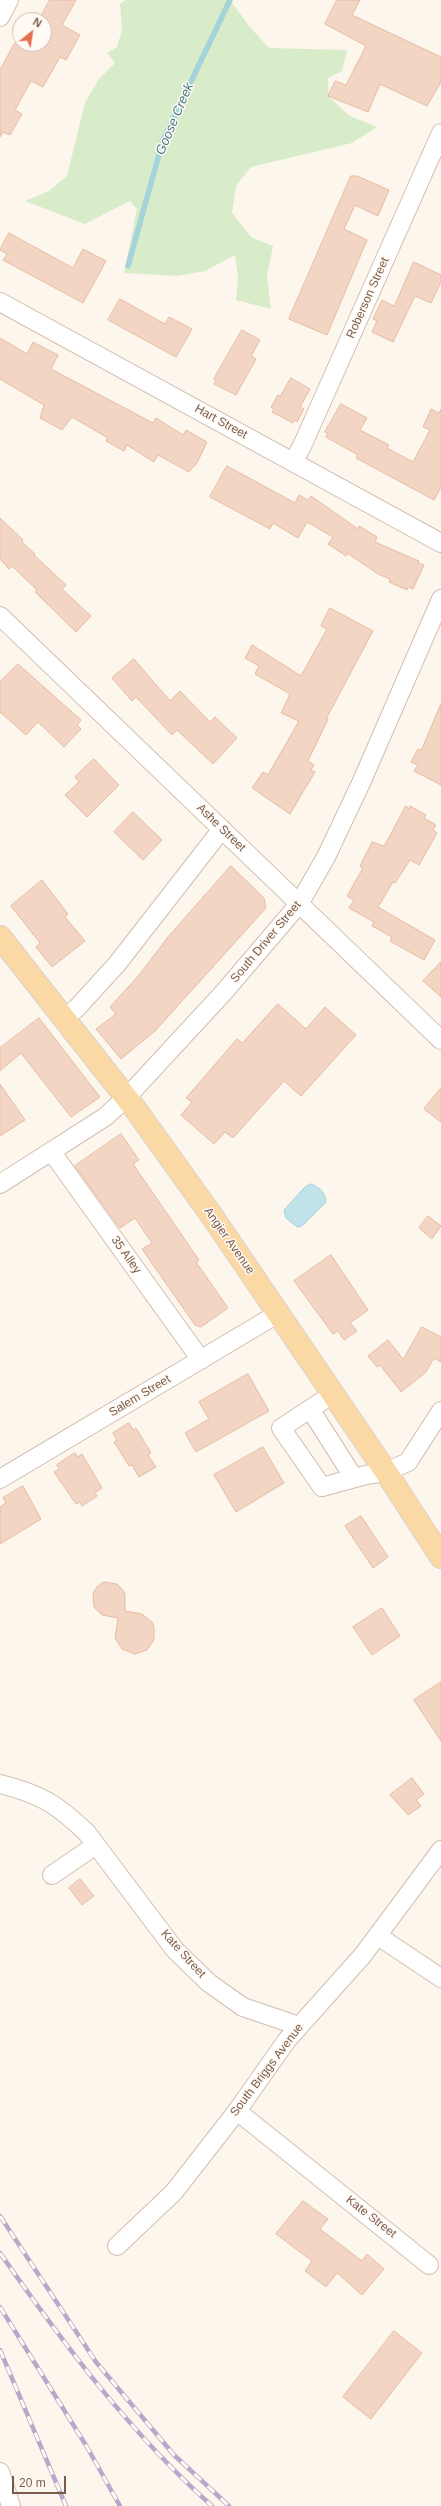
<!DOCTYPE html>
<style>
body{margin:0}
#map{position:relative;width:441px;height:2506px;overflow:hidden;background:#fdf6ec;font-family:Helvetica,sans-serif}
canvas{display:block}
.north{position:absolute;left:12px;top:12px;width:40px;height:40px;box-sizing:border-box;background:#fffaf3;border:1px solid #cabbb1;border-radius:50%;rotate:30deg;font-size:11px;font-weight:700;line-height:16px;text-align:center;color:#7a5c4d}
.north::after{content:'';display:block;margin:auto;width:14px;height:18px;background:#e76f51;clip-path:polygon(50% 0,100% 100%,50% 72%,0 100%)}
.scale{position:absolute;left:12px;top:2476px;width:54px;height:18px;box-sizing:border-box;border:2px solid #7a5c4d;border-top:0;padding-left:5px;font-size:12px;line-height:14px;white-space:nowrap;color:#7a5c4d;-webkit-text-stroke:3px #fffaf3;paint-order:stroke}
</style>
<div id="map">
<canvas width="441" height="2506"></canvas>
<div class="north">N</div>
<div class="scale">20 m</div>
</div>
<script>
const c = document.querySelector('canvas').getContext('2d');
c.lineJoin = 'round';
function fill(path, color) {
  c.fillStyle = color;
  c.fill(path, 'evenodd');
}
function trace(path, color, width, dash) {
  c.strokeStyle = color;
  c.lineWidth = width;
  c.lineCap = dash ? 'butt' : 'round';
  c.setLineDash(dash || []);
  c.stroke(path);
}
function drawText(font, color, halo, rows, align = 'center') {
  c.font = font + ' Helvetica,sans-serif';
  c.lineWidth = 3;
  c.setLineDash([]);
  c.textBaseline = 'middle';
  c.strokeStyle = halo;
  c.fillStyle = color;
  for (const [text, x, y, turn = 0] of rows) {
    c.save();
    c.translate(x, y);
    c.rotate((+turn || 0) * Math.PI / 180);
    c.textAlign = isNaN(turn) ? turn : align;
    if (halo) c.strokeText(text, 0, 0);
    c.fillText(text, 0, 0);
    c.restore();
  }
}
fill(new Path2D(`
 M126,0H230L249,26L269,48L347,50L342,71L328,78L329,97L350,116L377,127L352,143L251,167L236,186L232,213L251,237L273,246L267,276L271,309L236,300L238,278L235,255L205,271L177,276L124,273L137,209L130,201L85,224L25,201L49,191L67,176L85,103L99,79L115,63L107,53L117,47L122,30L120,4Z`), '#d8ecc9');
const water = new Path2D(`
 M311,1184C319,1187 326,1193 326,1202L302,1226L297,1227L286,1218L284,1210L305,1187Z`);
fill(water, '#bfe3e8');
trace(water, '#a5d3da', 1);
trace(new Path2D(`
 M128,266L163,140L230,0`), '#a5d3da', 5.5);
const building = new Path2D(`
 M50,0H76L62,25L80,35L66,60L60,57L43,87L31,81L15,110L22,114L10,135L3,132L0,137V70L14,44H44V20H39Z
 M337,0H360L352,15L441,57V82L427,106L380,84L368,112L328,96L335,81L346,85L366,46L325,24Z
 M351,176H357L389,190L378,216L355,205L344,229L367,240L327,335L289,319Z
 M9,233L73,268L83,249L106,261L83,303L3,260L7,254L0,250Z
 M414,262L441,275V282L431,303L415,296L393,342L372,332L377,321L373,319L382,300L394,306Z
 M120,299L165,324L169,317L192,329L176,357L108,320Z
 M242,330L260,340L251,356L256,359L236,395L214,384L216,380L214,379Z
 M0,338L27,354L33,342L58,355L51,369L153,423L156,418L183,435L186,430L207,442L197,463L189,472L158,455L154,462L127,445L124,451L106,441L108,438L72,417L62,430L40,418L44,405L0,379Z
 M291,378L310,389L300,407L304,409L297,422L294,420L293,423L272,412L274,409L271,407L278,395L280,396Z
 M341,404L367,418L360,430L389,445L387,448L413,462L430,430L423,427L431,409L439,413L441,409V487L434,500L356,458L358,455L326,437L328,433L325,432Z
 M227,466L295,503L299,495L308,500L311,496L358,529L359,526L377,537L375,542L419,561L418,563L424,565L413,589L408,587L407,590L389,582L390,579L378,574L347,553L346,556L328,544L333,537L307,522L298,538L273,523L270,529L210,497Z
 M0,518L23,540L22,542L35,554L34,555L66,585L62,589L91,616L76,632L35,592L37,590L12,566L9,569L0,559Z
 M330,608L373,631L326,719H328L308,761L314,765L311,770L315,772L290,814L252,788L263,772L268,775L299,721L281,713L290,694L255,674L259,666L245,658L252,645L301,676L327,629L321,626Z
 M134,659L170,701L180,691L210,722L215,717L237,738L213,764L177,730L172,735L136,697L132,701L112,678Z
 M18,664L81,720L77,725L81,729L64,747L38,722L26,735L0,712V682Z
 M441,704V785L414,771L418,765L411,762L418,749L421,750Z
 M94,759L119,785L87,817L65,795L79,782L75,777Z
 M406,806L409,809L410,806L426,815L424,818L436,825L433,830L437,833L419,865L410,860L395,883L393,882L378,907L435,940L424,960L390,941L392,937L372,926L374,922L349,908L354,900L347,896L363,868L360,866L372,842L384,846Z
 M133,812L162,840L143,860L114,832Z
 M231,866L264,898L266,908L155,1031L121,1059L96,1029L116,1014L110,1007L139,975L168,937Z
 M42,880L68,914L65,917L85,941L52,967L36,947L40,943L11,906Z
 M441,962V997L423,981Z
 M278,1004L306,1029L325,1007L356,1035L301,1096L284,1081L233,1138L225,1132L214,1144L181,1115L192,1102L186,1098L237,1039L242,1043Z
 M39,1018L100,1097L71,1117L21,1053L0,1071V1048Z
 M0,1084L25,1120L0,1136Z
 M441,1088V1122L424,1109Z
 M121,1134L139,1160L133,1164L199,1260L196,1262L228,1308L201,1327L195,1325L142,1249L152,1243L135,1218L120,1228L75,1166Z
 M428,1216L441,1226L432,1239L419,1228Z
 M331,1255L368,1310L350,1323L357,1331L344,1340L338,1331L333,1334L294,1281Z
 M422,1327L441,1337V1362L434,1358L426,1372L401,1392L380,1365L377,1367L368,1356L388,1340L403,1359Z
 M248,1374L269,1411L196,1452L185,1433L209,1419L199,1402Z
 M129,1423L133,1430L136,1428L151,1453L148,1455L156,1467L139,1477L132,1465L129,1466L114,1442L117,1440L113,1433Z
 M263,1447L284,1483L236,1512L214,1475Z
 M75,1453L78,1457L82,1454L102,1488L95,1493L97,1496L82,1506L80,1502L76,1504L54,1472L59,1469L57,1465Z
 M23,1486L41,1519L0,1544V1507L6,1503L3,1498Z
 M361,1516L388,1557L373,1568L345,1526Z
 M104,1582L117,1584L122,1589L125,1594V1611L142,1614L152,1622L154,1627V1640L147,1650L135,1654L122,1649L115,1638L118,1618L102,1615L94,1607L93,1593L97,1587Z
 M382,1608L400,1636L372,1655L353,1627Z
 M441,1682V1741L414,1700Z
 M412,1778L424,1794L416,1800L421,1806L408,1815L390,1795Z
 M80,1879L94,1896L82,1905L69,1888Z
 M303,2201L328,2219L320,2229L362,2261L367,2254L384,2269L362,2295L337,2273L326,2287L305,2271L312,2261L276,2234Z
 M394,2331L422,2353L371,2419L343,2397Z`);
fill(building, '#f3d5c3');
trace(building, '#e6bba3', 1);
const minor = new Path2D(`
 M0,17L9,0
 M0,302L441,543
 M293,462L302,446L441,133
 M0,616L441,1040
 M63,1018L76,1009L117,964L222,829
 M51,1151L201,1360
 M0,1184L105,1117L127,1097L224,992L299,904L326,857L361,783L441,599
 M333,1394L281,1428L322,1487L366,1475L386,1472L408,1462L441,1411
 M310,1409L354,1478
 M0,1479L279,1313
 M0,1784C40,1794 57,1804 87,1833L175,1950L209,1983L243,2007L299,2026
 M52,1875L96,1845
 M378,1936L441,1978
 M237,2111L429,2265
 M117,2246L174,2192L237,2111L287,2040L363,1955L441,1850
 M0,2472L11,2506`);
const major = new Path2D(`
 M0,937L136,1110L212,1216L386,1472L441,1557`);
trace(minor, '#d1beb0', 20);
trace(major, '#dad1cd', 24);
trace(minor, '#fff', 18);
trace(major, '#fbd9a5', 22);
const rail = new Path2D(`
 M0,2216L96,2362L174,2455L229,2506
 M0,2253C64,2344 129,2432 212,2506
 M0,2307L87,2447L120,2506
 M0,2350L66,2506`);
trace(rail, '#b9a8c9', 4.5);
trace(rail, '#fffaf3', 3, [9]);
drawText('12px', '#7a5c4d', '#fffaf3', [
 ["Roberson Street",368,298,-66],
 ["Hart Street",221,422,29],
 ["Ashe Street",221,828,44],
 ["South Driver Street",266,942,-50],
 ["Angier Avenue",229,1241,55],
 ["35 Alley",126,1255,55],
 ["Salem Street",140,1396,-31],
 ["Kate Street",183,1954,48],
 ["South Briggs Avenue",267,2070,-53],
 ["Kate Street",371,2217,38]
]);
drawText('italic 13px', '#437c86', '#fffaf3', [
 ["Goose Creek",175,119,-67]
]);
</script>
